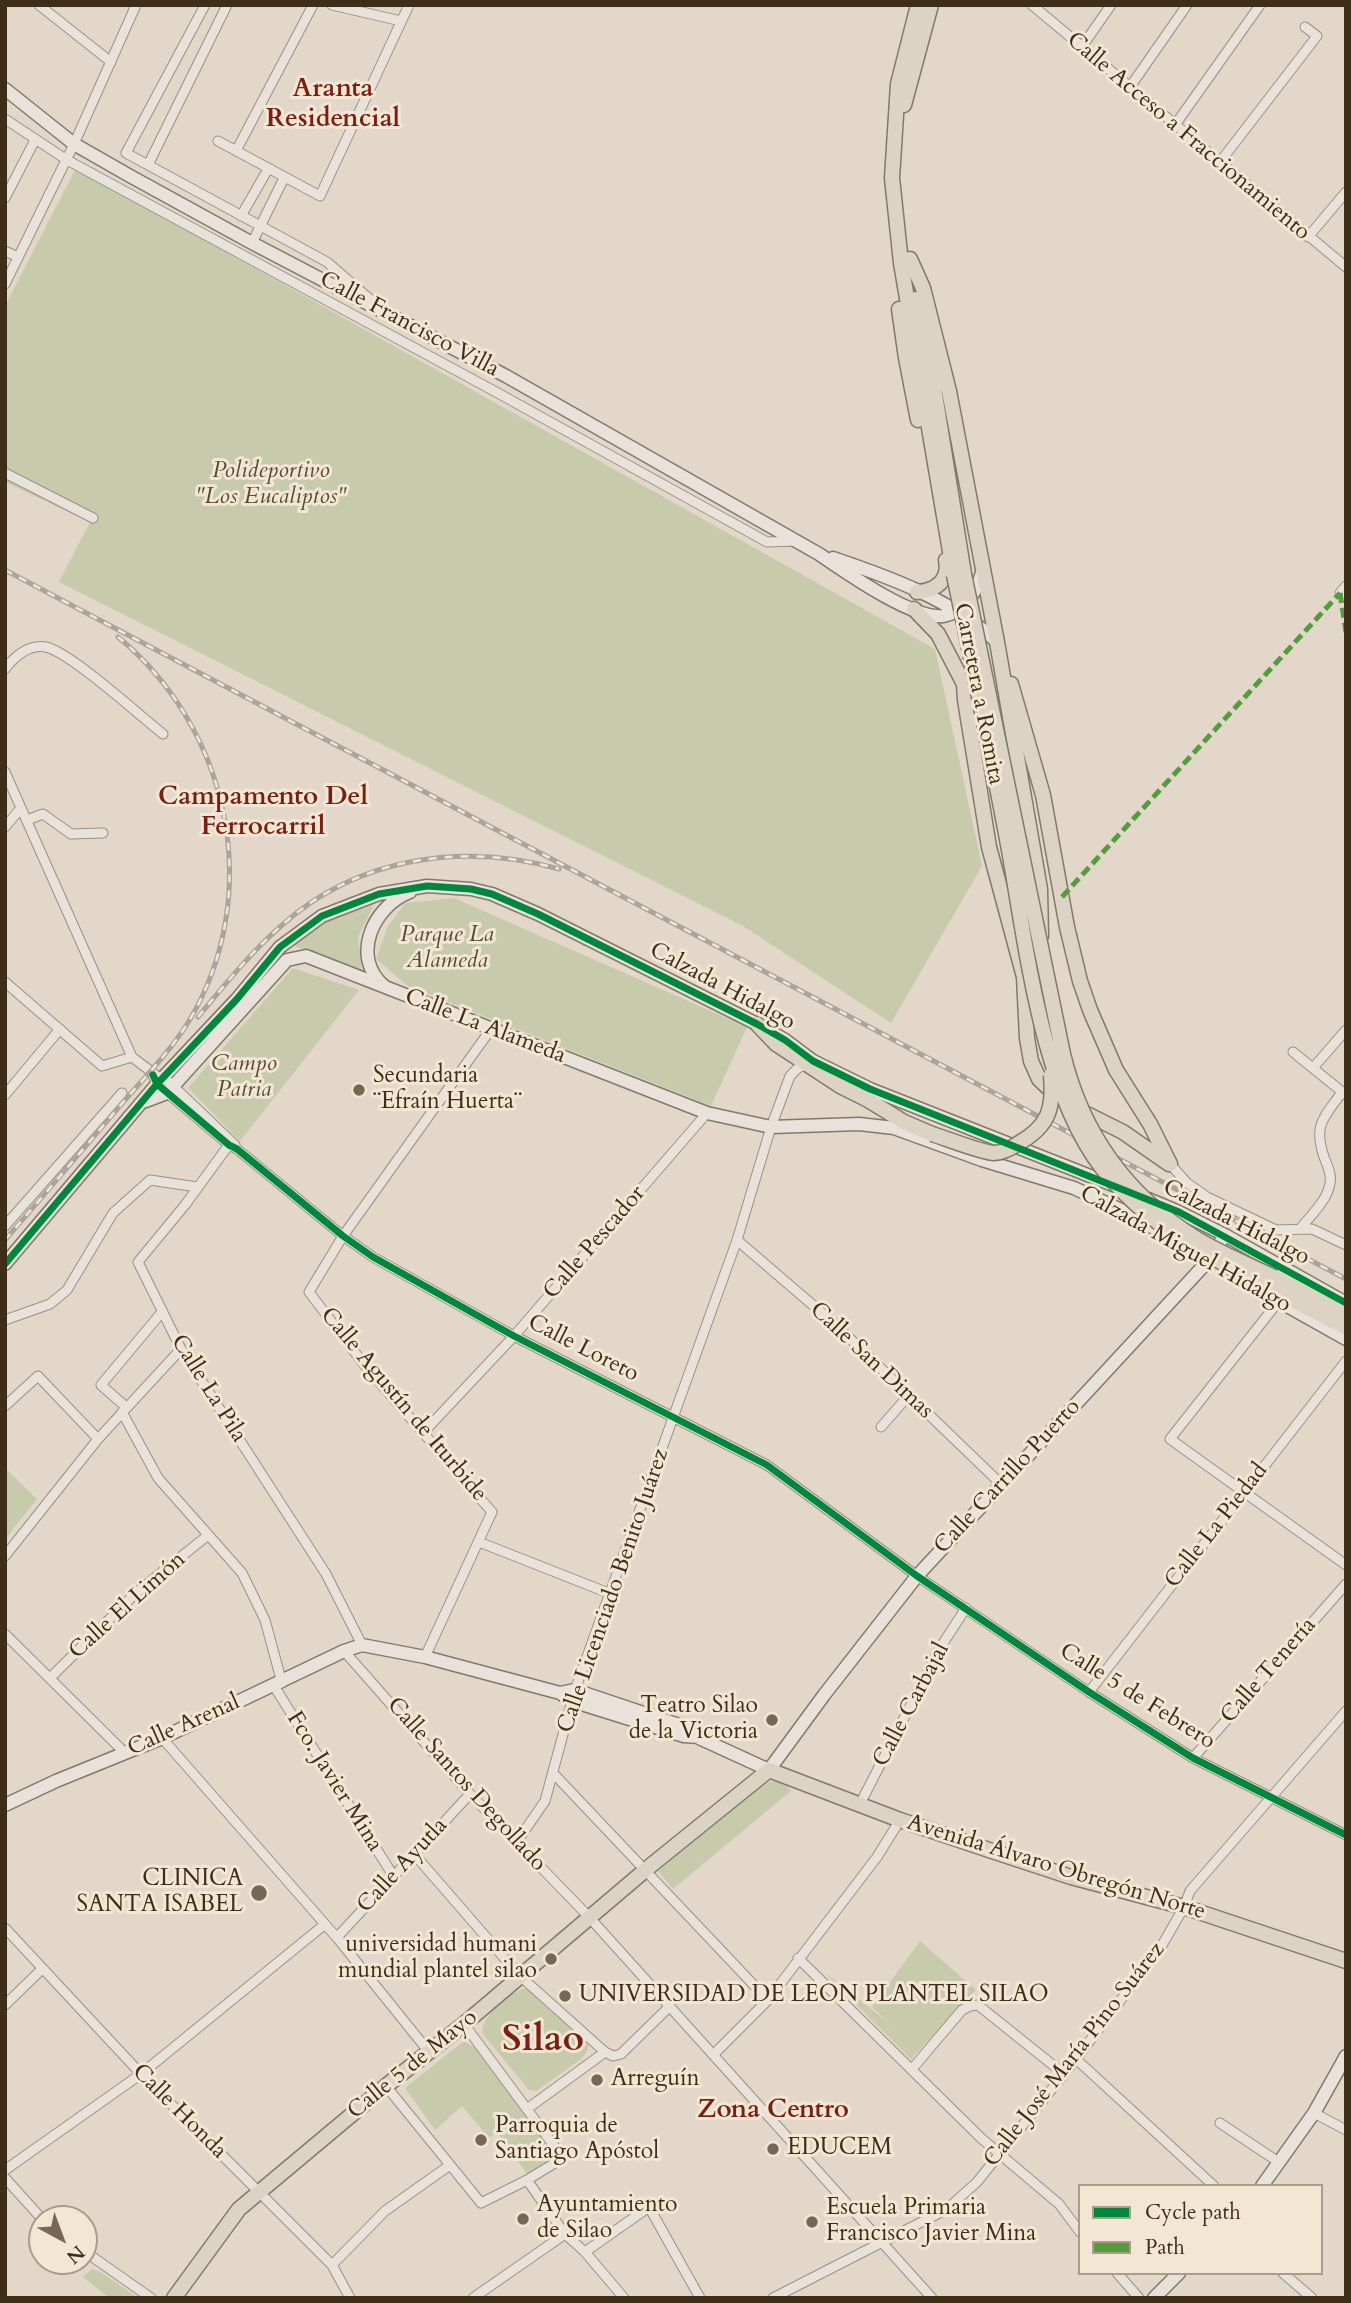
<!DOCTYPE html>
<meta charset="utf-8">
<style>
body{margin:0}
#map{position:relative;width:1351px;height:2303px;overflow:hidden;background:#e2d7c8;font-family:Cardo,serif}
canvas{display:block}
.frame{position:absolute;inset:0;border:7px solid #3e2d19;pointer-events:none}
.legend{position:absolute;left:1078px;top:2184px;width:245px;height:91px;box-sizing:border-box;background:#f3e6d4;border:2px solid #ab9c89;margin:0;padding:9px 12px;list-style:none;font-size:21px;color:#3e2d19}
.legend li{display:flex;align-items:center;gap:14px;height:35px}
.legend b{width:35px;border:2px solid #ab9c89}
.north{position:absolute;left:28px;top:2205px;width:70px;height:70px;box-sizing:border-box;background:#f3e6d4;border:2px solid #ab9c89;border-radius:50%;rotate:139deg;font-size:19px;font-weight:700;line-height:28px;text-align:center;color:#3e2d19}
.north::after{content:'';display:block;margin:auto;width:24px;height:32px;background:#776856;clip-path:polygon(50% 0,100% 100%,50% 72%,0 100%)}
</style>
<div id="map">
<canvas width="1351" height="2303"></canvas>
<div class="frame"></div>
<ul class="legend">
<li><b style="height:9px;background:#00873e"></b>Cycle path</li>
<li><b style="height:9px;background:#539d3e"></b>Path</li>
</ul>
<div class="north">N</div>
</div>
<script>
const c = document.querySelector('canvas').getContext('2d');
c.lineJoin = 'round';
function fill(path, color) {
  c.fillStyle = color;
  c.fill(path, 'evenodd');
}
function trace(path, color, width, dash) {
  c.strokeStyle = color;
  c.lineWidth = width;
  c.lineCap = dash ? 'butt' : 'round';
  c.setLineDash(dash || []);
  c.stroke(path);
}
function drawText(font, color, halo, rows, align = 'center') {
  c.font = font + ' Cardo,serif';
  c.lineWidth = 6;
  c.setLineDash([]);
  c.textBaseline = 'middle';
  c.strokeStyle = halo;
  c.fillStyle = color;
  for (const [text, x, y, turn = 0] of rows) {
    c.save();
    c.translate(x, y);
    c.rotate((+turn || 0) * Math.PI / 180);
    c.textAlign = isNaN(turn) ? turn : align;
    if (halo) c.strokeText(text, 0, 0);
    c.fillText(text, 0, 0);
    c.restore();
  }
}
fill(new Path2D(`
 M76,168L935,649L982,866L891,1023L743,926L59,582L90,522L5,482V306Z
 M454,898L747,1027L711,1106L408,986L376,959L388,926L405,903Z
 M374,905L358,937L363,975L292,945L325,920Z
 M293,968L359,990L240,1141L188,1088Z
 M5,1468L37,1499L5,1539Z
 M771,1781L785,1783L791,1791L673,1889L658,1871L761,1786Z
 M920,1941L976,1990L911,2059L824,1972L893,2026L872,2007Z
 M526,1988L533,1989L589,2043L587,2051L581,2059L536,2091L529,2090L482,2033C482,2014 509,1993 526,1988Z
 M464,2041L477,2049L557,2158L528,2175L497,2132L489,2138L462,2106L435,2130L405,2088Z
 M92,2269L101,2272L138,2298H109L83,2277Z`), '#c8caac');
const street = new Path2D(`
 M39,5L111,62
 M205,5L126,153L327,262L373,302
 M332,5L401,21
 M1032,5L1346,267
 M1081,48L1111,5
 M1130,87L1187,5
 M5,119L67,160L496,392L767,542L797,541
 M1175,125L1260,5
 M218,141L320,196L409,5
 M236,151L313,5
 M1220,162L1317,36L1305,27
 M148,165L227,5
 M5,198L35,140
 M241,216L268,169
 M1308,237L1346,192
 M252,243L284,178
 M5,251L18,257
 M5,284L74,144L136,5
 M5,473L93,518
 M1346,586L1340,593L1346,598
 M5,669C15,656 28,644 46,647C70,652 140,716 163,734
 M5,772L132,1057L157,1076
 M27,820L43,814L71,834L103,833
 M5,827L21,808
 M5,982L102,1066L132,1057
 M1293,1052L1346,1095
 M1313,1068L1346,1030
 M153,1075L157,1084L229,1145L237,1149L343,1236L373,1257L514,1336L767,1465L917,1576L1089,1692L1193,1758L1346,1835
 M169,1082L235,1145
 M5,1095L60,1029
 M231,1142L185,1205L138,1262L181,1349L326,1574L362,1645
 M1170,1164L1187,1183L1207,1197L1276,1230L1312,1229L1346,1245
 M5,1226L122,1093
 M1300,1229C1310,1216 1328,1200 1330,1183C1332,1174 1327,1165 1324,1157C1313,1124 1324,1118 1342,1092
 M737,1240L836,1325L1002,1485
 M1278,1302L1170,1439L1346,1565
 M5,1320L50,1304L67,1290L113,1213L150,1180L197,1187
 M5,1406L38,1376L98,1439
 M126,1407L101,1385L162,1312
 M122,1412L158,1478L242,1573L265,1620L282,1683
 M881,1427L909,1395
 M423,1433L514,1336L707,1113
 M479,1542L611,1594
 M5,1556L98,1439L181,1349
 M5,1634L125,1753
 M344,1651L470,1794L590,1918L932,2298
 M425,1657L492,1512L366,1367L309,1292L343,1236L491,1029
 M50,1678L137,1592L207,1536
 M274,1686L394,1877
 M1089,1692L1346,1361
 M162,1738L338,1939L429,2052
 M1193,1758L1346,1584
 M553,1773L768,2000
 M860,1804L940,1648L966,1608
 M516,1843L545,1801L575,1690L737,1240L771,1127L790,1076L798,1068L808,1064
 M414,1854L520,1976L605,2052
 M5,1928L141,2074L332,2265L350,2298
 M338,1939L340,1934L470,1794
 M798,1958L982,2139L1059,2204L1080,2232
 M5,2005L42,1969
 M714,2054L768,2000L877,1857L900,1820
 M1076,2059L1214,2186
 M912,2069L962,2010L970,2006L978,2005L1064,2074
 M386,2086L481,2203L527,2180L563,2158L464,2024
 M527,2109L605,2052L613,2056L621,2054L669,2007
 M1314,2113L1346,2130
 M1220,2123L1280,2163
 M5,2170L141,2074L324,1925
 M5,2178L42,2219
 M527,2180L565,2234L585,2252L624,2298
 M84,2251L151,2298
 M585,2252L649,2207L700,2298
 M332,2265L385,2211L450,2165
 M1117,2273L1139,2298
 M1283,2273L1312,2298
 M473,2298L565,2234
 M773,2298L947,2209L977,2182L1076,2059L1161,1947L1184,1907L1190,1891L1346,1711`);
const secondary = new Path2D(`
 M5,89L74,144L130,176L252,243L506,376L819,554C844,571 913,620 943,616C966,612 977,590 983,570
 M833,558C889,577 953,600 997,642
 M384,986C350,957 373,906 410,892
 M146,1101L167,1093L287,960L306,956L707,1113L771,1127L859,1124L894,1128L982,1160L1074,1188L1136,1217L1168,1237
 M1148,1199L1179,1212L1225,1235L1346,1303
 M5,1264L157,1084L237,999L280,947L322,916L379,894L427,886L471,889L492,894L538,914L757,1024L785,1040L813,1061L870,1089L1118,1187
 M1241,1280L1346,1339
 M560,1693L575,1690L688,1728L699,1738L769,1770L824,1695L917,1576L1208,1261L1225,1235
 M5,1805L56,1781L162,1738L344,1651L362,1645L425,1657L560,1693L572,1701L684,1736L699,1737
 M1262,2186L1314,2113L1346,2056
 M1154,2298L1179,2273`);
const primary = new Path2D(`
 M918,5L898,84L892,178L901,263L954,575
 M904,105L931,5
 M910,259L923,288L949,391L997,642L1040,889L1041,936
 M916,299L928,351L964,574
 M899,309L906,358L918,420
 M917,592C936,591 950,580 946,560
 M914,609L938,634L964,684L965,700L969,707
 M1011,684L1043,795L1067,927L1080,981L1090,1010L1116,1070L1150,1124L1170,1164
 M965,700L989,847L1024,977L1027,1038L1031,1061L1039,1079L1059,1098
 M757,1024L776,1044L840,1086L868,1100L904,1122L932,1134
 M1079,1110L1123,1132L1169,1164
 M1274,1277L1346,1315
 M1268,1287L1346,1328
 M174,2298L239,2209L386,2086L464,2024L649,1867L769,1770L900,1820L992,1851L1071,1877L1184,1907L1346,1961`);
trace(street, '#999185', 11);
trace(secondary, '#81796e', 15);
trace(primary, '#81796e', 17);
trace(street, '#e8e2db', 9);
trace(secondary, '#e8e2db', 12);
trace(primary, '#dcd3c5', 14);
const rail = new Path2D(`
 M5,570L1346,1279
 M198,1017C224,986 250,953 281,926C357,857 463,842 559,869
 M5,1240C43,1196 81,1152 119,1107C143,1079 170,1052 189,1021C265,894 230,729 118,637`);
trace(rail, '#aaa49c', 5);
trace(rail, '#f3e6d4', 2.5, [8]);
const primaryBridge = new Path2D(`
 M964,574L1063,1054C1082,1133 1127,1196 1197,1239C1222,1254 1249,1265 1274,1277
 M954,575C973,667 992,758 1009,850C1026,945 1042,1091 1102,1168C1148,1226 1204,1254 1268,1287
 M932,1134C945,1138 983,1153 994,1153C1003,1153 1013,1147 1019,1143C1049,1126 1054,1108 1051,1075`);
trace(primaryBridge, '#81796e', 17, []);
trace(primaryBridge, '#dcd3c5', 14);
trace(new Path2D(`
 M1340,593L1346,632
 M1062,897L1340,593`), '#539d3e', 5, [10, 5]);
trace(new Path2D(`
 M153,1075L157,1084L229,1145L237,1149L343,1236L373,1257L514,1336L767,1465L917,1576L1089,1692L1193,1758L1346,1835
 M5,1264L157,1084L237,999L280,947L322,916L379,894L427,886L471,889L492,894L538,914L757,1024L785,1040L813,1061L870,1089L1179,1212L1346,1303`), '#00873e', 7);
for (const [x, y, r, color] of [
 [359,1090,7,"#776856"],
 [772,1720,7,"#776856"],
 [259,1893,9,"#776856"],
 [551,1959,7,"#776856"],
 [565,1996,7,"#776856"],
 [597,2080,7,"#776856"],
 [481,2140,7,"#776856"],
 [773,2149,7,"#776856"],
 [523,2219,7,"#776856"],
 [812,2222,7,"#776856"]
]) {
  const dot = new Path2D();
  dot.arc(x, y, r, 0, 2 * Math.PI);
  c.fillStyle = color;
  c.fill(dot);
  trace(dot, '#f3e6d4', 2.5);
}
drawText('23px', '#3e2d19', '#f3e6d4', [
 ["Calle Acceso a Fraccionamiento",1188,137,40],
 ["Calle Francisco Villa",409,325,28],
 ["Carretera a Romita",978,694,79],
 ["Calzada Hidalgo",722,987,28],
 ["Calle La Alameda",485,1027,21],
 ["Calzada Hidalgo",1236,1223,27],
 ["Calle Pescador",595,1243,-49],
 ["Calzada Miguel Hidalgo",1185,1250,29],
 ["Calle Loreto",583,1349,27],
 ["Calle San Dimas",871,1361,43],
 ["Calle La Pila",208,1389,58],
 ["Calle Agustín de Iturbide",403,1405,50],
 ["Calle Carrillo Puerto",1008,1477,-47],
 ["Calle La Piedad",1217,1526,-52],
 ["Calle Licenciado Benito Juárez",614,1591,-71],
 ["Calle El Limón",128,1606,-42],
 ["Calle Tenería",1269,1671,-49],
 ["Calle 5 de Febrero",1137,1697,32],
 ["Calle Carbajal",912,1705,-62],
 ["Calle Arenal",184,1726,-24],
 ["Fco. Javier Mina",334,1782,58],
 ["Calle Santos Degollado",466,1785,48],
 ["Calle Ayutla",403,1866,-47],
 ["Avenida Álvaro Obregón Norte",1056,1868,17],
 ["Calle José María Pino Suárez",1075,2055,-52],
 ["Calle 5 de Mayo",413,2065,-39],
 ["Calle Honda",179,2112,45]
]);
drawText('italic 23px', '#554a32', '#f3e6d4', [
 ["Polideportivo",271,472],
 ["\"Los Eucaliptos\"",271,498],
 ["Parque La",447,936],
 ["Alameda",447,962],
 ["Campo",244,1065],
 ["Patria",244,1091]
]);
drawText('23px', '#3e2d19', '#f3e6d4', [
 ["Secundaria",373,1077],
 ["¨Efraín Huerta¨",373,1103],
 ["Teatro Silao",758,1707,"right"],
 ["de la Victoria",758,1733,"right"],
 ["CLINICA",243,1880,"right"],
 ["SANTA ISABEL",243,1906,"right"],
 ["universidad humani",537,1946,"right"],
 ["mundial plantel silao",537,1972,"right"],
 ["UNIVERSIDAD DE LEON PLANTEL SILAO",579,1996],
 ["Arreguín",611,2080],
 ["Parroquia de",495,2127],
 ["Santiago Apóstol",495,2153],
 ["EDUCEM",787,2149],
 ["Ayuntamiento",537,2206],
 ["de Silao",537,2232],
 ["Escuela Primaria",826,2209],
 ["Francisco Javier Mina",826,2235]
], 'left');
drawText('bold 26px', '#7a1f14', '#f3e6d4', [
 ["Aranta",333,90],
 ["Residencial",333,120],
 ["Campamento Del",263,798],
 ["Ferrocarril",263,828],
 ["Zona Centro",773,2111]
]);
drawText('bold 37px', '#7a1f14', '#f3e6d4', [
 ["Silao",543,2041]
]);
</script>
